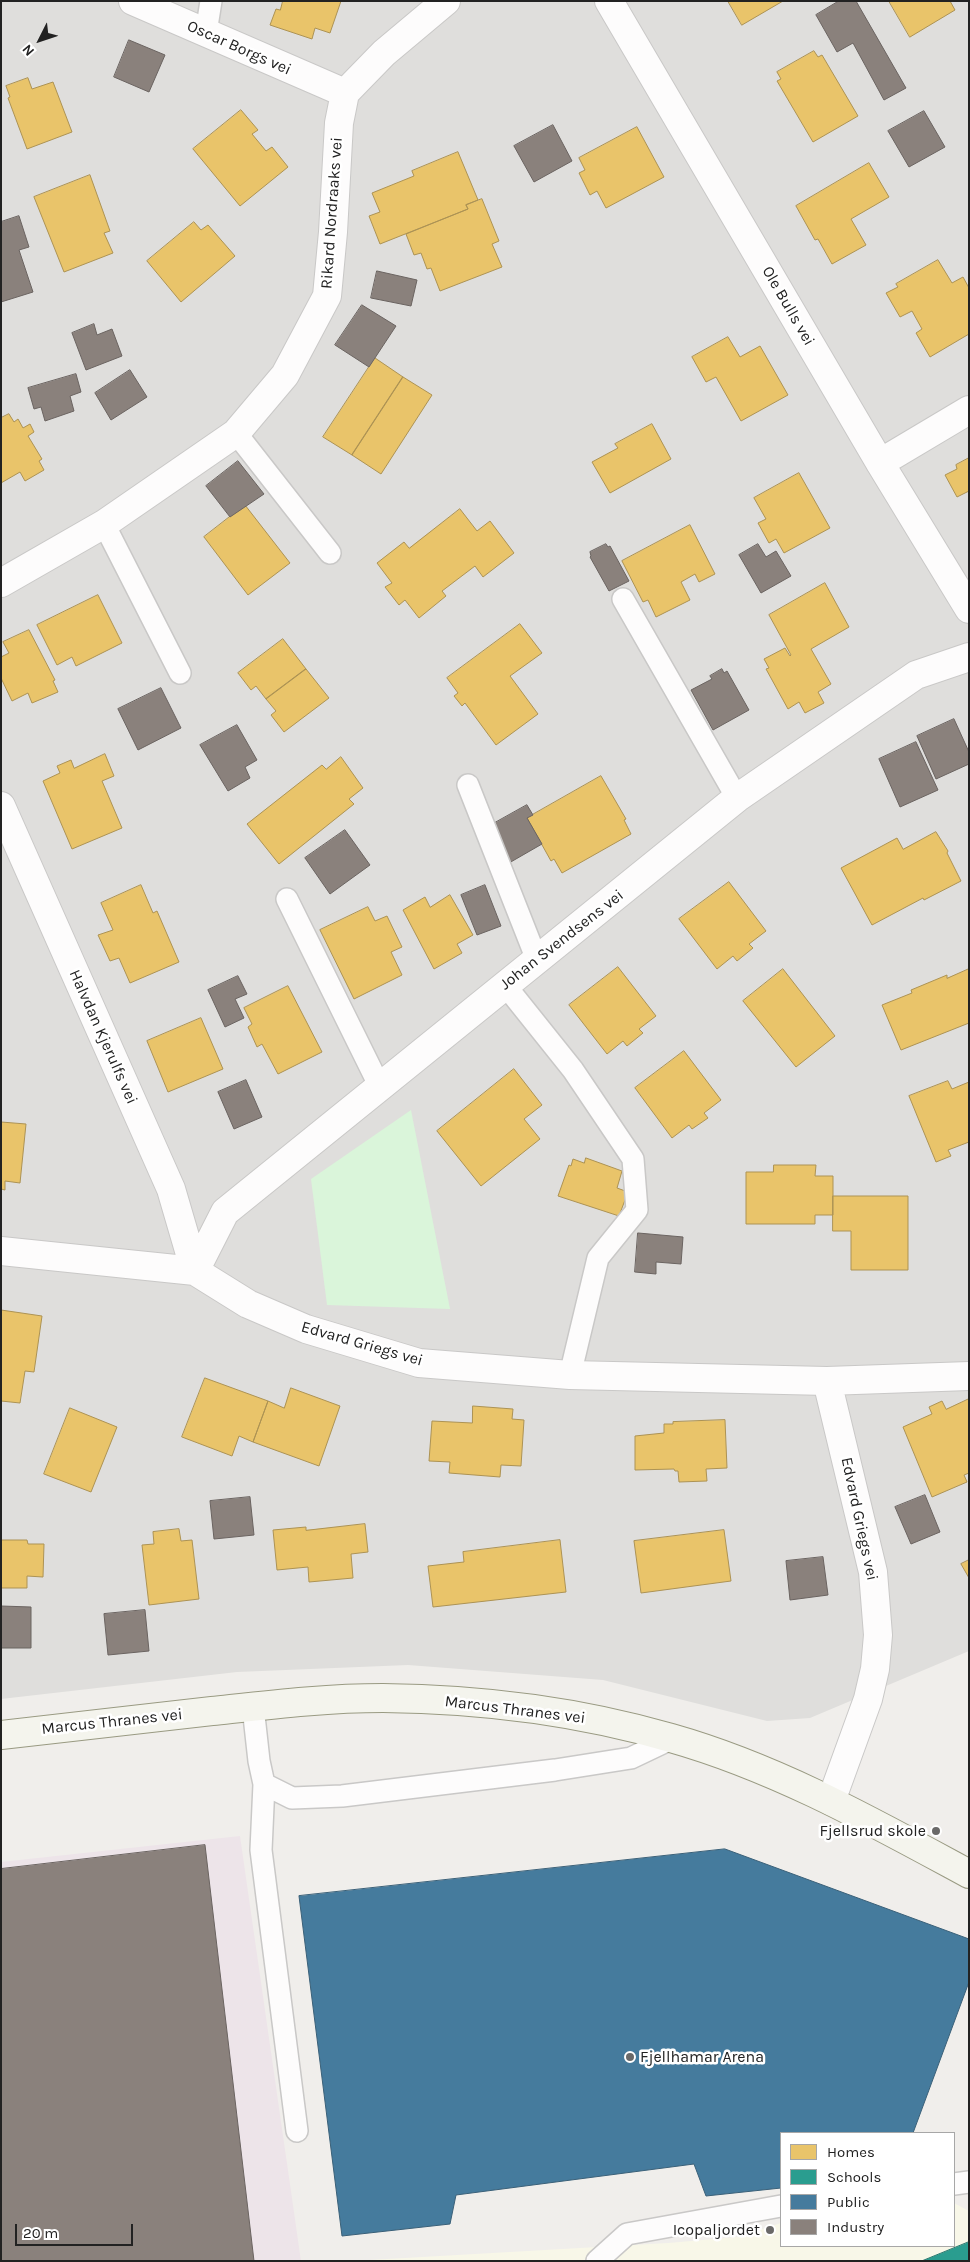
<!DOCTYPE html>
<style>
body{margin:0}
#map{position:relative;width:970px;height:2262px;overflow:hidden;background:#f0eeeb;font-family:Karla,sans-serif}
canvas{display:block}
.frame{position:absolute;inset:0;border:2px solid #222;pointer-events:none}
.legend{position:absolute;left:780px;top:2132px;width:175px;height:115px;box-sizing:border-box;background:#fff;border:1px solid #a7a7a7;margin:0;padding:6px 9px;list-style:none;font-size:15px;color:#222}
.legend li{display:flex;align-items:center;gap:10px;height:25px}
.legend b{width:25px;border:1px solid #a7a7a7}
.north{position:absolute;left:15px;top:15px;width:50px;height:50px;-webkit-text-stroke:4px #fff;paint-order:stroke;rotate:229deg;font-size:14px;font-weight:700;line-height:20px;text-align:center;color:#222}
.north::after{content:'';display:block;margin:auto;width:18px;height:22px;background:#222;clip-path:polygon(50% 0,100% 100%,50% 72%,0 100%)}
.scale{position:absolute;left:15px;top:2224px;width:118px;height:22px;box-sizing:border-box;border:2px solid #222;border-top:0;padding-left:6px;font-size:15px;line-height:18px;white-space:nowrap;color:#222;-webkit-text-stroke:4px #fff;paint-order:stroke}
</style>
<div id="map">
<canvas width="970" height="2262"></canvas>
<div class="frame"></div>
<ul class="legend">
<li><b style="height:14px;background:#e9c46a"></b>Homes</li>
<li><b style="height:14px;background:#2a9d8f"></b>Schools</li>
<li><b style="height:14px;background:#457b9d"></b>Public</li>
<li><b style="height:14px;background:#8a817c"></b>Industry</li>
</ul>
<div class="north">N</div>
<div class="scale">20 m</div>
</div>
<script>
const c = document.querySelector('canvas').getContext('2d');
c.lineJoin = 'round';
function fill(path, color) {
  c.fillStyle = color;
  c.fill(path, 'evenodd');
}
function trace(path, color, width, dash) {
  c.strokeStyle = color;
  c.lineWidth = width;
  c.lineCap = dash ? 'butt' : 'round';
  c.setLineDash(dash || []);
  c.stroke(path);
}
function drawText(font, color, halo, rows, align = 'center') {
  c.font = font + ' Karla,sans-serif';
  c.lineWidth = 5;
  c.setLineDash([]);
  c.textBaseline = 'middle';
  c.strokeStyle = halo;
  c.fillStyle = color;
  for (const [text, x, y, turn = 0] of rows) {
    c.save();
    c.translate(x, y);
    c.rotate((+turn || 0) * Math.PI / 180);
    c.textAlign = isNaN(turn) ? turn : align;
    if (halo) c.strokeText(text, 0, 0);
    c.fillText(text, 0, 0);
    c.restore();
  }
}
fill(new Path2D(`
 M1,1H969V1651L810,1718L767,1721L603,1680L408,1665L237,1672L1,1699Z`), '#dfdedc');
fill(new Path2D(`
 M240,1836L301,2261H1V1862Z`), '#ede4e9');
fill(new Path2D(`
 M954,2203L969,2211V2261H352L668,2243L738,2237L781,2223V2246H954Z`), '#f8f7e8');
fill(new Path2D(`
 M411,1110L450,1309L327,1305L311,1179Z`), '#daf5da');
const homes = new Path2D(`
 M283,1H341L330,33L315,28L312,39L270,25L276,9L280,10Z
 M728,1H783L742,25Z
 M889,1H950L955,10L910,37Z
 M814,51L818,57L822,55L858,116L813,142L777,81L781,79L777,72Z
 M28,78L32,89L53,82L72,132L27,149L8,98L10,97L6,86Z
 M241,110L258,130L252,134L266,151L272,147L288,167L240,206L193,149Z
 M637,127L664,177L606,208L597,191L590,195L579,173L585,170L579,158Z
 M458,152L478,200L466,205L468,209L380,244L369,216L380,212L372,193L414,176L412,171Z
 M869,163L889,197L851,219L866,245L832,264L818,239L815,240L796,206Z
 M90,175L110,231L104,233L113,253L64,272L34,197Z
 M482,199L499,241L492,244L502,267L440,291L431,268L427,269L421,253L414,255L406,234L468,209L466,205Z
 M194,222L201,230L208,225L235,256L181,302L147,261Z
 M938,260L952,283L963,277L969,288V334L930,357L916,333L922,329L912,311L900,317L886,293L898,287L896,284Z
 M728,337L740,357L760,346L788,395L741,421L716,377L706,382L692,357Z
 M375,358L403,377L352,455L323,437Z
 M403,377L432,395L381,474L352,455Z
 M9,414L14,422L18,419L23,428L30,424L34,432L28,436L42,459L39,461L44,470L25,481L20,472L1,483V418Z
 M652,424L671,459L610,493L592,462L618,448L615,444Z
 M969,458V491L957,497L945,475L957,469L956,465Z
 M799,473L830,528L784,553L776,539L769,543L758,523L766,519L754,498Z
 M245,505L290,563L248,595L204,537Z
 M460,509L477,531L490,521L514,553L483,577L475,566L442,591L446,596L419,618L405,600L399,605L385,587L392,583L377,563L404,542L409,548Z
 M690,525L715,574L699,582L695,574L681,582L690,600L656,617L648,600L643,602L622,561Z
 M825,583L849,627L811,649L831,684L818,692L824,703L805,713L799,702L788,709L766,669L769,668L764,659L785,648L790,656L791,655L769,615Z
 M98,595L122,643L76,666L72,657L57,665L37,625Z
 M520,624L542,653L510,676L538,714L496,745L465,703L462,706L454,696L458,693L447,678Z
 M29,630L55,680L53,681L58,692L32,703L28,693L12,701L1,678V657L9,653L3,642Z
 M283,639L306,669L266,699L256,686L251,690L238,673Z
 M306,669L329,698L284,732L271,715L276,711L266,699Z
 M105,754L114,776L102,781L122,828L72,849L43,781L60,773L57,766L71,760L74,768Z
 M341,757L363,788L349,799L354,804L279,864L247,824L322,765L326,769Z
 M601,776L626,819L624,820L631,834L562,873L554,859L551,861L527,818Z
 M936,832L948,851L947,853L961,881L924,900L923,898L872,925L841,868L897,838L903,849Z
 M729,882L766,931L749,944L753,948L737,961L733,956L717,969L679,919Z
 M141,885L153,913L157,911L179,962L130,983L119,958L110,961L98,935L113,930L101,903Z
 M450,895L473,935L457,944L462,953L434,969L403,910L425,897L430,907Z
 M368,907L375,921L387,916L402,947L391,952L402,975L354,999L320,930Z
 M618,967L656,1016L639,1029L643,1033L627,1046L623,1041L607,1054L569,1005Z
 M783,969L835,1036L796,1067L743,1001Z
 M969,969V1023L901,1050L882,1005L912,993L911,990L947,975V978Z
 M288,986L322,1052L278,1074L262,1044L257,1047L248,1027L252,1024L244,1008Z
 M201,1018L223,1069L168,1092L147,1041Z
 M684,1051L721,1100L704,1113L708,1118L692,1129L689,1125L672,1138L635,1088Z
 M514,1069L542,1105L524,1119L540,1139L481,1186L437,1131Z
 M948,1081L952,1089L969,1082V1142L948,1150L951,1156L936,1162L909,1096Z
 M1,1122L26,1124L20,1183L5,1181V1190L1,1189Z
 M586,1158L622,1171L617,1188L628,1192L619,1216L558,1196L569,1165L571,1166L573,1159L584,1163Z
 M774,1165H816L815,1176H833V1215H815V1224H746V1172H773Z
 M833,1196H908V1270H851V1231H833Z
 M1,1310L42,1316L34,1372L25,1371L20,1403L1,1401Z
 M205,1378L268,1401L253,1442L239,1436L232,1456L182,1437Z
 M291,1388L340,1406L319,1466L253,1442L268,1401L284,1408Z
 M969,1399V1473L964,1475L967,1482L932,1497L903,1427L932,1414L929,1407L942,1401L946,1409Z
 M473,1406L513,1409L512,1419L524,1420L521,1466L501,1465L500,1477L449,1473L450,1462L429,1461L432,1421L472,1423Z
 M70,1408L117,1427L91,1492L44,1474Z
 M725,1420L727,1468L706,1469L707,1481L679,1482L678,1471H675L674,1469L635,1470V1436L664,1433V1424H673V1422Z
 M365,1524L368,1552L351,1554L353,1578L309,1582L308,1567L277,1570L273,1530L306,1527V1530Z
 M179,1529L181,1541L192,1540L199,1599L149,1605L142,1545L154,1544L153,1532Z
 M724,1530L731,1581L641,1593L634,1541Z
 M1,1540H27L28,1544H44L43,1577L27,1576V1588H1Z
 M560,1540L566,1592L433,1607L428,1566L464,1562L463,1552Z
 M969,1560V1578L961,1564Z`);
fill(homes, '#e9c46a');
trace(homes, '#ad9354', 1);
const schools = new Path2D(`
 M969,2242V2261H922Z`);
fill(schools, '#2a9d8f');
trace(schools, '#28786e', 1);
const public = new Path2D(`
 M725,1849L969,1939V1982L913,2133H781V2188L706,2196L694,2164L456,2195L450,2224L342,2236L299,1896Z`);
fill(public, '#457b9d');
trace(public, '#3a6078', 1);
const industry = new Path2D(`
 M839,1H856L906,88L884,100L853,43L837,52L816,15Z
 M129,40L165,55L149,92L114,77Z
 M924,111L945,147L909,167L888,131Z
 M553,125L572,161L534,182L514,146Z
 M19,216L29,247L19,250L33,292L1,302V222Z
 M377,271L417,280L411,306L371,298Z
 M362,305L396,326L369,367L335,345Z
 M94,324L97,335L112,329L122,356L86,370L72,333Z
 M130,370L147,397L111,420L95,393Z
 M76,374L81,392L70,396L74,411L45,421L41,407L34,409L28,388Z
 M238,461L264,494L230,517L206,486Z
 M606,544L608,547L610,546L629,581L609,591L590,557L591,556L590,552Z
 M758,544L766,557L776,551L791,576L761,593L739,555Z
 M722,669L724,673L727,671L749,710L713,730L691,690L712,679L710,676Z
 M161,688L181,728L138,750L118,709Z
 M954,719L969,752V764L936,779L917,736Z
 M237,725L257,760L245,767L250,778L228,791L200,745Z
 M916,742L938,790L900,807L879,759Z
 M527,805L533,815L527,818L542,844L509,863L493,824Z
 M345,830L370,865L330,894L305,858Z
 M485,885L501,926L477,935L461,895Z
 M238,976L247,994L235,999L244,1018L225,1027L208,990Z
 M246,1080L262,1117L234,1129L218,1092Z
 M638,1233L683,1237L681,1264L656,1262V1274L635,1272Z
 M925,1495L940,1532L911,1544L895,1507Z
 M250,1497L254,1535L214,1539L210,1501Z
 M823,1557L828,1595L790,1600L786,1561Z
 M1,1606L31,1607V1648H1Z
 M145,1610L149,1651L108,1655L104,1614Z
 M205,1845L254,2261H1V1869Z`);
fill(industry, '#8a817c');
trace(industry, '#6b6461', 1);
const lane = new Path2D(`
 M206,33L211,1
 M236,433L330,553
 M104,524L180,673
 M623,599L737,798
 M468,785L537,960
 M287,899L380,1087
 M505,985L573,1070L633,1159L637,1210L598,1258L570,1375
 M253,1707L259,1761L264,1784L261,1850L297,2131
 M264,1784L292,1798L342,1796L555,1770L631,1758L673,1738
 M954,2184L969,2182
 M597,2261L627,2234L781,2206`);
const street = new Path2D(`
 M133,1L345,93
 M609,1L880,463L969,609
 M880,463L969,410
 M1,583L104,524L236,433L285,375L327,296L333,232L339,123L345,93L384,53L446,1
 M1,806L171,1189L195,1271
 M1,1251L195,1271L248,1304L306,1329L419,1363L570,1375L827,1381L969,1376
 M195,1271L225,1212L737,798L916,675L969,657
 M827,1381L873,1572L878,1635L875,1669L868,1699L831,1801`);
const secondary = new Path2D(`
 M1,1735C71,1727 142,1719 212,1711C268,1705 325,1698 383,1698C480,1699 578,1711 671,1738C777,1768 873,1822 969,1874`);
trace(lane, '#c9c8c7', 24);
trace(street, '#c9c8c7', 30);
trace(secondary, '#999a82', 30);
trace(lane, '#fdfcfc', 21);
trace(street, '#fdfcfc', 28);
trace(secondary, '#f4f4ed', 28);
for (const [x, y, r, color] of [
 [936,1831,5,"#6a6968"],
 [630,2057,5,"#6a6968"],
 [770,2230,5,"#6a6968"]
]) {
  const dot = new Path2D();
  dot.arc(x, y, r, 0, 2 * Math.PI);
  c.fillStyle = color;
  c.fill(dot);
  trace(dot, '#fff', 2);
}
drawText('16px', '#222', '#fff', [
 ["Oscar Borgs vei",239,48,24],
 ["Rikard Nordraaks vei",332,213,-86],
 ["Ole Bulls vei",788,306,60],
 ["Johan Svendsens vei",562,940,-38],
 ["Halvdan Kjerulfs vei",103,1037,66],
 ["Edvard Griegs vei",362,1344,16],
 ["Edvard Griegs vei",859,1519,78],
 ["Marcus Thranes vei",515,1710,7],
 ["Marcus Thranes vei",112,1722,-6]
]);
drawText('16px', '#222', '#fff', [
 ["Fjellsrud skole",926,1831],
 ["Fjellhamar Arena",640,2057,"left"],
 ["Icopaljordet",760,2230]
], 'right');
</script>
